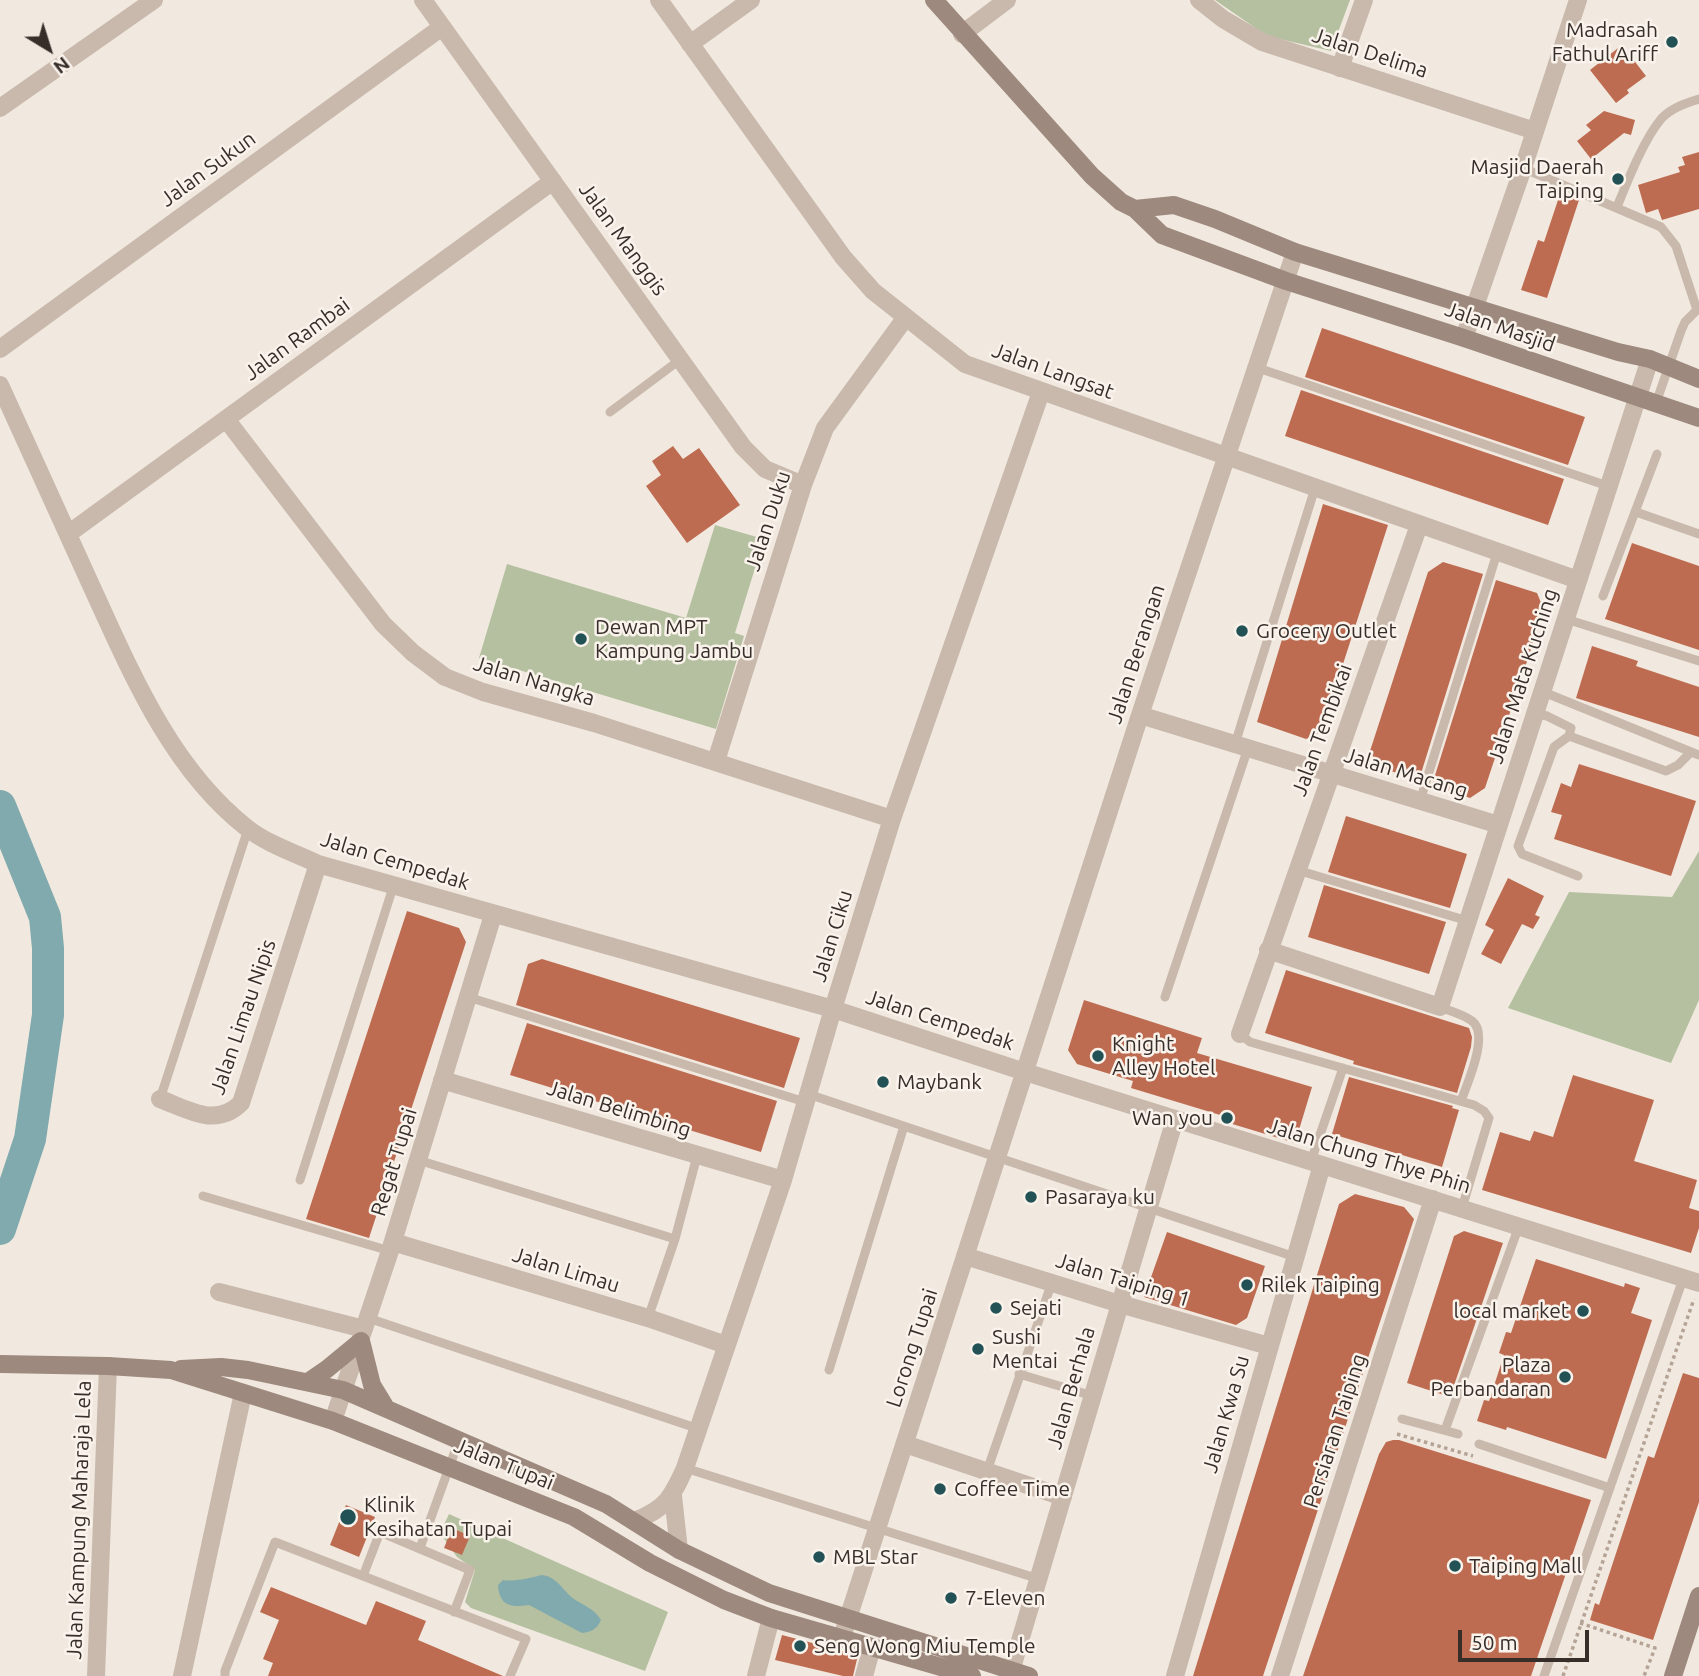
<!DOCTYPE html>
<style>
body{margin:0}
#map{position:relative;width:1699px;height:1676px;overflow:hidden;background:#f1e9df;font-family:Ubuntu,sans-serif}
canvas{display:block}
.north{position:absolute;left:14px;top:14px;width:70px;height:70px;-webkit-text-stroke:5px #f9f3ec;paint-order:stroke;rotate:142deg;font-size:19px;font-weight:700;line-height:28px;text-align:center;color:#372e2a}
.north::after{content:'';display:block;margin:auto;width:24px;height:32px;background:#372e2a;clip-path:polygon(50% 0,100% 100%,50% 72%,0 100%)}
.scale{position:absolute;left:1458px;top:1630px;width:131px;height:32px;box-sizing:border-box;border:4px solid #372e2a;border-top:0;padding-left:9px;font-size:21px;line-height:24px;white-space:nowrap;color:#372e2a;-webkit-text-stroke:5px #f9f3ec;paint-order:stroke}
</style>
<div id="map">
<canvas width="1699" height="1676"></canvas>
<div class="north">N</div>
<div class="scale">50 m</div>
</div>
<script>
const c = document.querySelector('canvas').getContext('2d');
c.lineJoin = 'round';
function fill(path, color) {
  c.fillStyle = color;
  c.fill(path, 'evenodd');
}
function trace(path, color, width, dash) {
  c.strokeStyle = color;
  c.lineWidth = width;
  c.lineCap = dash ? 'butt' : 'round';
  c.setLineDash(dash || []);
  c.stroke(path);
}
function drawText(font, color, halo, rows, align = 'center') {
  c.font = font + ' Ubuntu,sans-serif';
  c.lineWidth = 5;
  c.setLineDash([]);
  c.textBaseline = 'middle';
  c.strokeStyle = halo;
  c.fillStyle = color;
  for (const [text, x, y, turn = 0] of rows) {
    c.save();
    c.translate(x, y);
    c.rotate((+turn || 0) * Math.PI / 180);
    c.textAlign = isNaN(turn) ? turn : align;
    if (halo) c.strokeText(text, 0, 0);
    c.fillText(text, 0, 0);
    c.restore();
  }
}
fill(new Path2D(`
 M1215,0H1350L1331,51L1267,36Z
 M715,525L764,539L735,633L744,636L716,729L479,658L507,564L686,618Z
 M1699,851V1000L1671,1063L1508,1008L1569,892L1672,897Z
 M449,1514L668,1612L645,1671L471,1608L465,1602L475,1570L457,1557L440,1533Z`), '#b5c0a0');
fill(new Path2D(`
 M541,1575C557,1576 562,1590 574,1599C584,1606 594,1608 601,1620C597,1629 592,1632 582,1633L529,1605C510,1608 499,1605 498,1585L503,1580C511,1582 532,1578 541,1575Z`), '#80aaad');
trace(new Path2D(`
 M0,806L45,917L48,948V1015L30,1139L0,1229`), '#80aaad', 32);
fill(new Path2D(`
 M1622,45L1646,76L1627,90L1629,93L1616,103L1590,70Z
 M1604,111L1635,120L1631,135L1624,133L1591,159L1577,141L1591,130L1586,125Z
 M1699,152V209L1662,220L1658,209L1646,213L1638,185L1680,172L1678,167L1685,165L1682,157Z
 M1560,194L1579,200L1547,298L1521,290L1538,240L1544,242Z
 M1322,328L1585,417L1568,465L1305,377Z
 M1301,390L1564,479L1548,525L1285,436Z
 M673,446L683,459L699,448L740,505L687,543L646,486L661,475L652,461Z
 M1323,504L1388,525L1321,732L1306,739L1257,722Z
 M1632,543L1699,566V650L1605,619Z
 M1443,562L1483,574L1419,780L1378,767L1370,751L1428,572Z
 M1496,580L1537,593L1544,610L1485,788L1470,798L1432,785Z
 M1592,646L1638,661L1636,666L1699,687V737L1576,698Z
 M1579,764L1696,801L1671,876L1554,839L1562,815L1551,812L1561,783L1571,787Z
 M1346,816L1467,854L1450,908L1328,872Z
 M1508,878L1544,896L1535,915L1540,917L1533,929L1522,924L1501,964L1481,954L1494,930L1485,925Z
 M1324,885L1446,922L1429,974L1308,937Z
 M407,911L459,928L466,942L369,1238L306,1219Z
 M542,959L800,1038L784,1088L516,1005L528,964Z
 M1286,970L1469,1028L1472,1037L1471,1047L1457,1093L1353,1064L1354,1061L1265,1033Z
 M1084,1000L1202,1038L1197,1053L1312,1087L1295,1143L1229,1123L1230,1118L1131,1088L1133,1081L1077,1064L1068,1050Z
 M527,1023L777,1101L761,1152L510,1075Z
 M1573,1075L1654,1100L1634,1161L1697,1180L1689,1208L1699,1211V1228L1691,1253L1482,1190L1500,1132L1530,1141L1534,1131L1553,1137Z
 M1349,1077L1453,1106L1452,1108L1459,1110L1442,1167L1332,1134Z
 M1355,1194L1404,1207L1414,1219L1263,1676H1193L1339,1204Z
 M1464,1231L1503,1243L1450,1397L1407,1383L1454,1236Z
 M1167,1232L1265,1266L1247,1318L1236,1325L1144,1297Z
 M1536,1259L1624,1287L1625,1283L1640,1288L1631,1313L1652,1320L1606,1459L1507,1427L1506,1430L1477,1421L1484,1400L1489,1401L1504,1355L1499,1353L1506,1332L1511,1333Z
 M1683,1373L1699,1378V1502L1653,1640L1590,1620L1595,1603L1599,1605L1648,1456L1654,1458Z
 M1393,1440H1399L1591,1500L1531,1676H1303L1379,1454L1386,1442Z
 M346,1505L375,1517L359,1557L330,1545Z
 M452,1528L470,1536L462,1555L444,1548Z
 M271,1587L366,1625L376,1601L426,1621L418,1640L503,1676H268L273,1663L263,1659L279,1620L260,1612Z
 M782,1635L858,1655L853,1676H843L775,1660Z`), '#be6c51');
trace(new Path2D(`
 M1397,1434L1473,1456
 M1580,1623L1655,1648L1644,1676
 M1563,1676L1694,1299`), '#b5a396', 3.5, [3.5, 3.5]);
trace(new Path2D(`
 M1523,168L1661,227L1676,246L1697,310H1699
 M1617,207C1628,180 1643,141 1661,119C1671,108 1686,103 1699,99
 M1255,367L1608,486
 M1656,403L1681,331L1685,322L1697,310
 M610,412L681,359
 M1636,512L1699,534
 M1603,596L1657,454
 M1566,619L1699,661
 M1541,691L1699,755
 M1534,713L1547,716L1571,728L1569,736
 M1235,744L1315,488
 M1420,801L1497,553
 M1297,870L1468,921
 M1578,876L1522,854L1518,846L1554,747L1569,736L1666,771L1678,765L1691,752
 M468,997L805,1102
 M1165,997L1248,748
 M1440,1007C1450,1011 1463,1014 1472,1021C1490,1034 1467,1084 1461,1101
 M1240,1034L1250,1042L1474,1105L1484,1111L1489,1118L1462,1208
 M808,1094L1295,1257
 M160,1099L248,829
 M418,1160L675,1239
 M1311,1161L1343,1068
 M300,1180L394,884
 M203,1196L390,1251
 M368,1318L699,1429
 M648,1318L675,1239L697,1156
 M829,1370L904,1126
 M1019,1374L1093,1396
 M1402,1419L1458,1434
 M1445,1430L1519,1226
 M1479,1444L1610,1488
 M685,1468L1039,1579
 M987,1471L1052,1282
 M420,1548L459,1440
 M363,1576L380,1532L470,1570L454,1612
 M225,1676V1671L275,1542L526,1639L510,1676
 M1544,1676L1683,1279`), '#c9b9ac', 9);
trace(new Path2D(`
 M423,0L743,447L765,469L803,485
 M659,0L843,257L873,291L965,364L1578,580
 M1199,0L1223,19L1262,42L1535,131
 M962,34L1007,0
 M690,44L751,0
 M1340,68L1364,0
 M0,108L154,0
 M1464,338L1523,168L1578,0
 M0,349L442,27
 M0,385C30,451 60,517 90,583C130,670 170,768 247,828C267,844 295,853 318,864L833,1009L1025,1072L1699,1283
 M226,419L383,624L413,653L445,677L483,692L594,723L892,819
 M68,534L553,181
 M1140,715L1499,825
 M716,761L803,485L825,428L906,317
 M1268,950L1440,1007L1650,359
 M1240,1034L1419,525
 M442,1080L783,1180
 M160,1099C189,1110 216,1128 241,1103L318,864
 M393,1242L648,1318L726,1345
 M965,1256L1120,1304L1269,1346
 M219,1292L364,1329
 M333,1421L390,1251L493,915
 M905,1444L1063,1497
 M673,1496L679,1550
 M634,1521C666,1509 672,1497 685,1468L783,1180L833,1009L892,819L1041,392
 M842,1637L1140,715L1295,252
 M1011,1671L1175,1119
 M96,1676L108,1366
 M182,1676L243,1393
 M756,1676L771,1618
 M864,1676L872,1647
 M1175,1676L1322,1165
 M1280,1676L1433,1199`), '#c9b9ac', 18);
trace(new Path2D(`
 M934,0L1092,176L1121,202L1135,209L1162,235L1286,281L1464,338L1699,418
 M1135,209L1174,205L1215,219L1295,252L1618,352L1650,359L1699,379
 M0,1364L108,1366L171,1370L333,1421L574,1517L650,1563L724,1600L771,1618L972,1676
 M181,1369L221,1367L248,1370L343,1390L606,1504L679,1550L769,1593L1029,1676
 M308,1382L327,1369L361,1341L372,1385L386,1408
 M1673,1676L1699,1596`), '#9d897d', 18);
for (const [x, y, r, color] of [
 [1672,42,7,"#225256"],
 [1618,179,7,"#225256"],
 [1242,631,7,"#225256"],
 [581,639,7,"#225256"],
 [1098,1056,7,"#225256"],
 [883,1082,7,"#225256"],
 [1227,1118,7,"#225256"],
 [1031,1197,7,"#225256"],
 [1247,1285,7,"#225256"],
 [996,1308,7,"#225256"],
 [1583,1311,7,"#225256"],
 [978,1349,7,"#225256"],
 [1565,1377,7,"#225256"],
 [940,1489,7,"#225256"],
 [348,1517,9,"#225256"],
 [819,1557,7,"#225256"],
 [1455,1566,7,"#225256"],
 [951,1598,7,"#225256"],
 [800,1646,7,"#225256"]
]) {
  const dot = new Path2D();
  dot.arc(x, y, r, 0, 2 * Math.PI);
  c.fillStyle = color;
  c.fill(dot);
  trace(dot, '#f9f3ec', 2.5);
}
drawText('21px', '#372e2a', '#f9f3ec', [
 ["Madrasah",1658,30,"right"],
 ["Fathul Ariff",1658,54,"right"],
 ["Masjid Daerah",1604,167,"right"],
 ["Taiping",1604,191,"right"],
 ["Dewan MPT",595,627],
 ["Kampung Jambu",595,651],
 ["Grocery Outlet",1256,631],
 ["Knight",1112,1044],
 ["Alley Hotel",1112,1068],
 ["Maybank",897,1082],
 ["Wan you",1213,1118,"right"],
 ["Pasaraya ku",1045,1197],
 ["Rilek Taiping",1261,1285],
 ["Sejati",1010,1308],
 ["local market",1569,1311,"right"],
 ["Sushi",992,1337],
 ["Mentai",992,1361],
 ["Plaza",1551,1365,"right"],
 ["Perbandaran",1551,1389,"right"],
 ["Coffee Time",954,1489],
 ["Klinik",364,1505],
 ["Kesihatan Tupai",364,1529],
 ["MBL Star",833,1557],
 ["Taiping Mall",1469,1566],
 ["7-Eleven",965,1598],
 ["Seng Wong Miu Temple",814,1646]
], 'left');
drawText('21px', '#372e2a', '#f9f3ec', [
 ["Jalan Delima",1370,53,18],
 ["Jalan Sukun",208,169,-36],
 ["Jalan Manggis",623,239,54],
 ["Jalan Masjid",1500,327,19],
 ["Jalan Rambai",297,339,-36],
 ["Jalan Langsat",1053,371,20],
 ["Jalan Duku",768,521,-72],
 ["Jalan Berangan",1136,654,-72],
 ["Jalan Mata Kuching",1523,676,-72],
 ["Jalan Nangka",534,681,17],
 ["Jalan Tembikai",1322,730,-70],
 ["Jalan Macang",1406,773,17],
 ["Jalan Cempedak",395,861,17],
 ["Jalan Ciku",832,936,-73],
 ["Jalan Limau Nipis",243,1017,-71],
 ["Jalan Cempedak",940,1020,18],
 ["Jalan Belimbing",619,1109,17],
 ["Jalan Chung Thye Phin",1369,1156,17],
 ["Regat Tupai",394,1162,-73],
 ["Jalan Limau",566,1270,17],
 ["Jalan Taiping 1",1123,1280,17],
 ["Lorong Tupai",912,1348,-72],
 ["Jalan Berhala",1071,1388,-74],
 ["Jalan Kwa Su",1226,1414,-74],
 ["Persiaran Taiping",1335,1431,-72],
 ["Jalan Tupai",504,1464,22],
 ["Jalan Kampung Maharaja Lela",79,1520,-88]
]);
</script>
